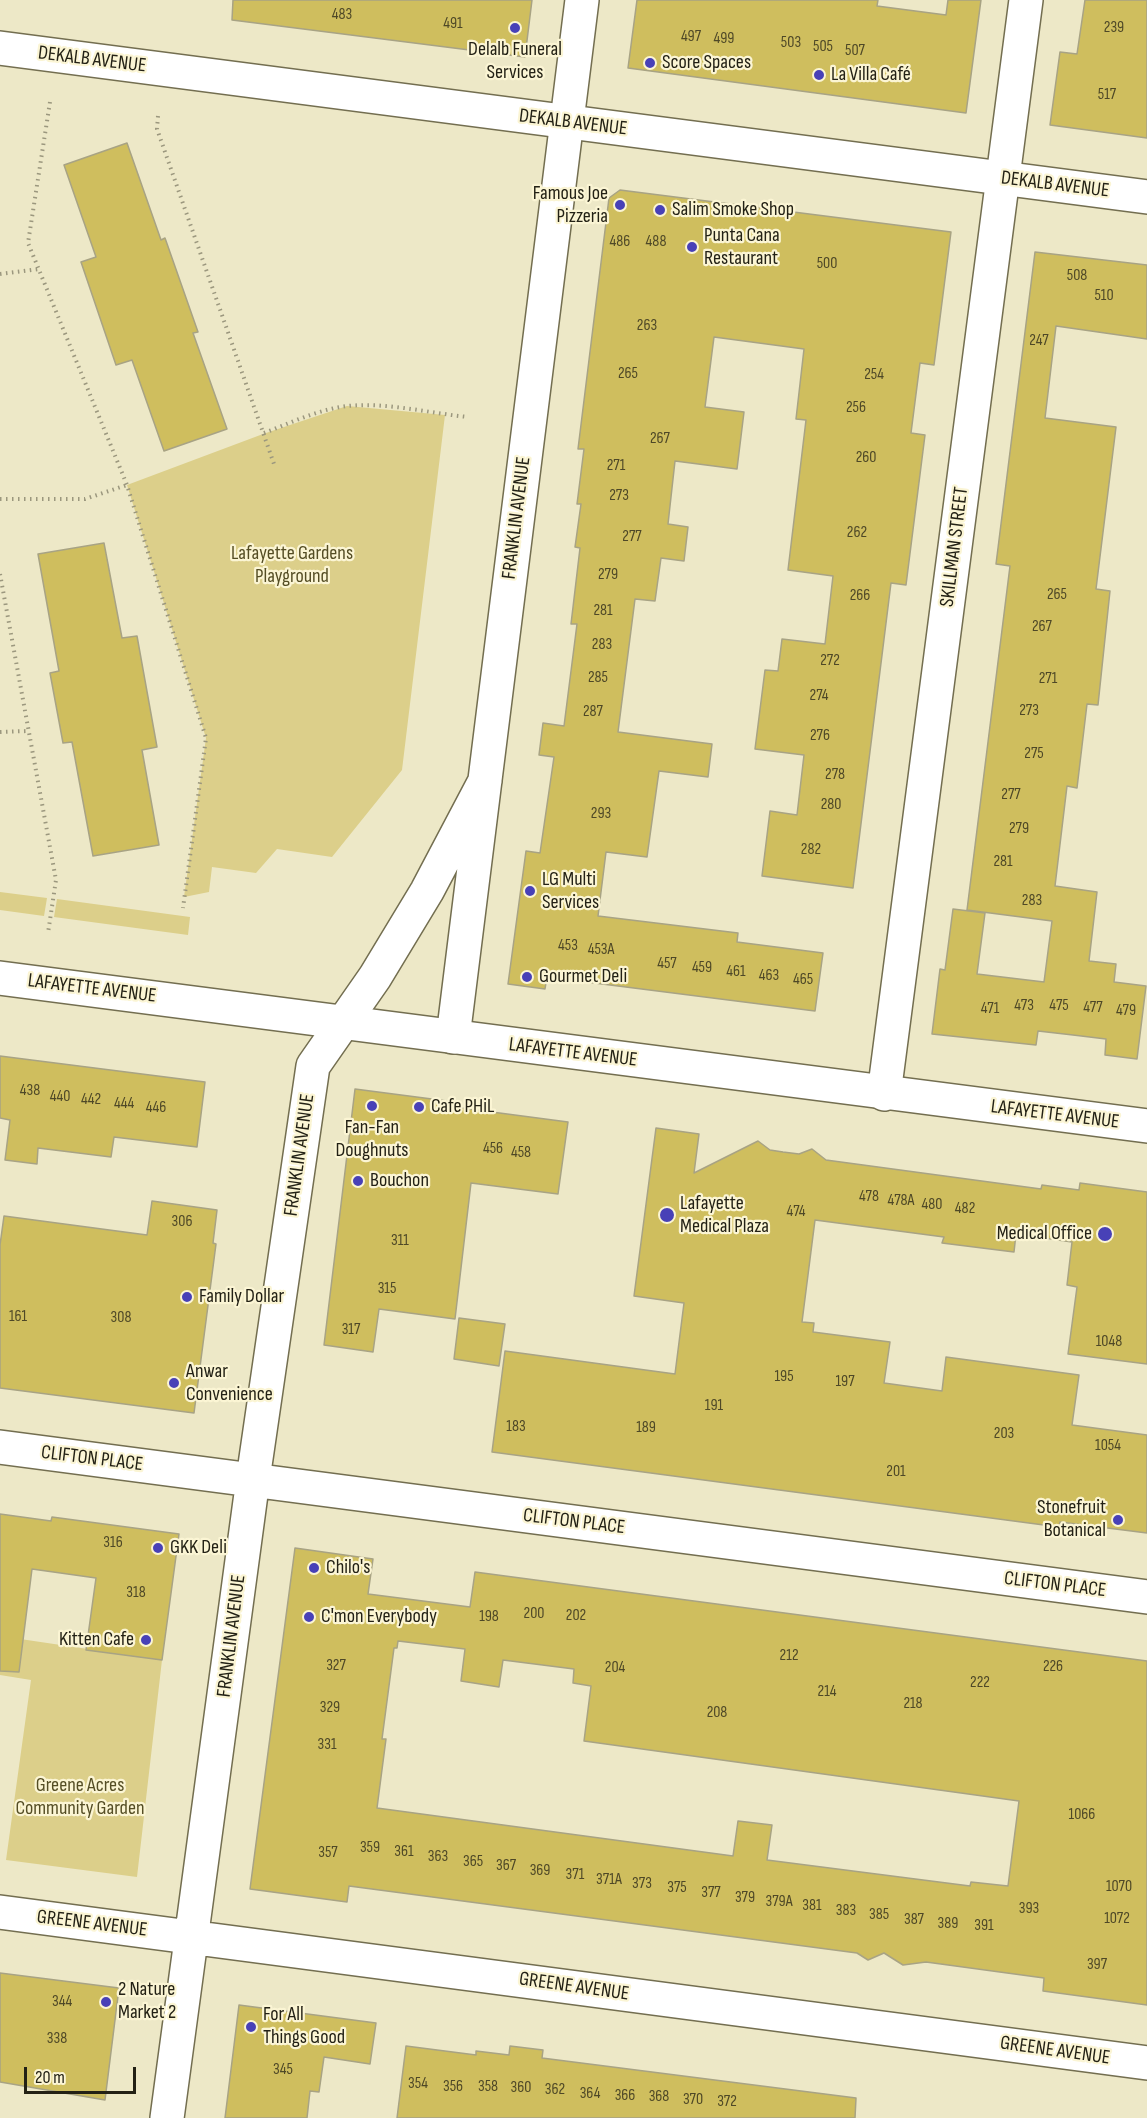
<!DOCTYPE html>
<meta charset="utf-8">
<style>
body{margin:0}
#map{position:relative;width:1147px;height:2118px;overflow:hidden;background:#ede8c7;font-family:"Sofia Sans Condensed",sans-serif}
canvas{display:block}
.scale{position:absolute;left:24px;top:2067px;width:112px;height:27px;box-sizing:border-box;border:3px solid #232115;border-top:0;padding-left:8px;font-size:18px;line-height:21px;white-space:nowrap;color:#232115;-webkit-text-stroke:4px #fbf5d4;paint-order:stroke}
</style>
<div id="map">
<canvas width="1147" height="2118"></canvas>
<div class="scale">20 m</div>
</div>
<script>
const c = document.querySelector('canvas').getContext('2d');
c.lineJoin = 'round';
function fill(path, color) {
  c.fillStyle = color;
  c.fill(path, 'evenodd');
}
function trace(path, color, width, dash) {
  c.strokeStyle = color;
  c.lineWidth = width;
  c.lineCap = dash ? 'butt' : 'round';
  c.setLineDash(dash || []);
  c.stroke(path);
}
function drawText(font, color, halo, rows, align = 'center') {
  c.font = font + ' "Sofia Sans Condensed",sans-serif';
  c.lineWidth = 4.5;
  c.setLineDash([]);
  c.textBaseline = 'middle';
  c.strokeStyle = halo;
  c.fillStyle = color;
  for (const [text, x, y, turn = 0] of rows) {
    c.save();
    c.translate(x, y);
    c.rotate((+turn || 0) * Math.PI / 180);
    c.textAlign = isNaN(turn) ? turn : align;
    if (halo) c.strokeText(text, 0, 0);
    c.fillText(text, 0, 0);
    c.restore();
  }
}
fill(new Path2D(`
 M347,406L445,415L402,770L332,857L277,849L256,873L212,867L209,892L184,897L206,738L127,485L263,434Z
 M0,892L47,898L44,916L0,910Z
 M57,899L190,917L188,935L54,917Z
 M0,1636L162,1660L137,1877L6,1860L31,1680L0,1675Z`), '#dccf8a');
const building = new Path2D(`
 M233,0H532L525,57L232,20Z
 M637,0H878L877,6L946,15L948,0H981L966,113L628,68Z
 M1085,0H1147V138L1050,125L1060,52L1077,54Z
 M127,143L161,240L165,238L198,332L193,333L227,429L164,451L132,360L116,365L81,262L96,257L64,165Z
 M620,190L951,232L934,365L920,363L911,433L925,435L906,585L891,583L853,888L762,876L770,811L797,815L804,755L755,749L765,670L778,671L782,639L825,644L833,576L788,570L806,420L796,419L804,349L714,337L705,407L744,412L737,469L675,461L668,524L688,527L684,561L661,558L655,601L635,599L618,732L712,744L708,777L659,771L647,857L606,852L598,916L738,933L737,942L823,953L815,1011L547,977L545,989L508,984L526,851L540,853L554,757L539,755L543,723L564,726L577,624H571L580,548L575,547L581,504H577L584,449H578L609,198Z
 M1035,252L1147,265V339L1056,326L1045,418L1116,427L1096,589L1110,591L1098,705L1087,704L1077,788L1067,786L1055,886L1097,892L1089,961L1116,964L1114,982L1146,986L1137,1059L1105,1055L1106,1039L1073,1035L1038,1031L1036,1045L932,1034L940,969L945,970L953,909L985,913L977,974L1044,982L1052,921L967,910L1010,566L996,564Z
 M104,543L122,638L137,636L157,747L142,750L159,845L93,856L72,742L63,743L50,673L59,671L38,554Z
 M0,1056L205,1082L197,1147L114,1137L111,1157L38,1148L37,1164L5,1160L10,1120L0,1118Z
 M355,1089L455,1102L454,1107L568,1122L558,1194L471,1183L455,1319L379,1309L373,1352L324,1345Z
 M656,1128L699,1134L694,1173L758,1141L770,1150L783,1152L799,1154L812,1149L826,1160L1041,1189L1042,1185L1079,1190L1080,1183L1147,1192V1364L1068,1354L1077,1287L1067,1285L1072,1242L1016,1234L1014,1252L942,1243L944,1237L815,1220L802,1322L814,1323L813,1332L890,1342L884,1383L942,1391L946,1357L1079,1375L1072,1425L1147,1435V1533L1060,1522L1059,1527L492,1452L505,1351L675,1374L684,1303L634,1296Z
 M152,1201L217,1210L213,1243L216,1244L194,1413L0,1388V1245L4,1216L147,1235Z
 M459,1318L505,1324L499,1366L454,1359Z
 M0,1514L51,1521L52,1517L179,1534L162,1660L86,1650L96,1578L32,1569L19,1672L0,1671Z
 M295,1548L373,1559L368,1594L470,1607L475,1572L1147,1661V2005L1043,1991L1044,1978L926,1962L903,1965L884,1953L868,1960L857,1953L349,1886L347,1902L250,1889ZM398,1641L465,1649L461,1681L499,1687L503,1660L574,1669L573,1683L591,1686L584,1741L1019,1801L1008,1886L971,1882L970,1886L767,1860L772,1825L738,1821L733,1856L377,1808L386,1739H382L394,1648H397Z
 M0,1973L119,1988L105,2100L0,2082Z
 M239,2005L376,2023L370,2064L324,2057L319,2092L310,2091L307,2118H225Z
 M406,2046L476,2055V2051L509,2055L510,2046L543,2050L542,2058L856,2098L855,2118H397Z`);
fill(building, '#cfbe5e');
trace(building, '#a8a384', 1.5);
const minor = new Path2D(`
 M453,1037L582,0
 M884,1094L1026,0
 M0,1447L1147,1597
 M0,1912L1147,2063
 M167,2118L253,1479L313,1066L375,977L427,891L485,781`);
const major = new Path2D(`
 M0,48L1147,197
 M0,978L1147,1126`);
trace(minor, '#736e50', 36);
trace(major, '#736e50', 36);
trace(new Path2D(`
 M50,102L28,243L127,485L206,738L183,908
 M158,116L157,129L274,464
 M0,274L39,269
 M264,433C290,423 319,409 348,406C387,402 428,413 468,417
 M0,499H85L127,485
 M0,574L56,880L48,933
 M0,732L28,731`), '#9b977e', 4, [1.5, 4.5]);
trace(minor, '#fff', 33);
trace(major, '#fff', 33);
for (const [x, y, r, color] of [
 [515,28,6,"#4841b7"],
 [650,63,6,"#4841b7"],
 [819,75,6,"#4841b7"],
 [620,205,6,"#4841b7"],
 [660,210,6,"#4841b7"],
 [692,247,6,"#4841b7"],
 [530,891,6,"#4841b7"],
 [527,977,6,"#4841b7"],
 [372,1106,6,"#4841b7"],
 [419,1107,6,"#4841b7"],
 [358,1181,6,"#4841b7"],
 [667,1215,8,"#4841b7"],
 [1105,1234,8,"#4841b7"],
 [187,1297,6,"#4841b7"],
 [174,1383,6,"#4841b7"],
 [1118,1520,6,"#4841b7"],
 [158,1548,6,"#4841b7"],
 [314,1568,6,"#4841b7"],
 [309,1617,6,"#4841b7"],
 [146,1640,6,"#4841b7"],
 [106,2002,6,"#4841b7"],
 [251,2027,6,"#4841b7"]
]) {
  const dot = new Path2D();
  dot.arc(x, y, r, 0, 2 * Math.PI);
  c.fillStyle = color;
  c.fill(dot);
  trace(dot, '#fbf5d4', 2);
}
drawText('16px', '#4e4827', null, [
 ["483",342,15],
 ["491",453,24],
 ["239",1114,28],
 ["497",691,37],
 ["499",724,39],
 ["503",791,43],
 ["505",823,47],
 ["507",855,51],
 ["517",1107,95],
 ["486",620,242],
 ["488",656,242],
 ["500",827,264],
 ["508",1077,276],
 ["510",1104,296],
 ["263",647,326],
 ["247",1039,341],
 ["265",628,374],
 ["254",874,375],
 ["256",856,408],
 ["267",660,439],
 ["260",866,458],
 ["271",616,466],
 ["273",619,496],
 ["262",857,533],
 ["277",632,537],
 ["279",608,575],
 ["265",1057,595],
 ["266",860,596],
 ["281",603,611],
 ["267",1042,627],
 ["283",602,645],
 ["272",830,661],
 ["285",598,678],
 ["271",1048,679],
 ["274",819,696],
 ["273",1029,711],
 ["287",593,712],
 ["276",820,736],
 ["275",1034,754],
 ["278",835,775],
 ["277",1011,795],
 ["280",831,805],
 ["293",601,814],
 ["279",1019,829],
 ["282",811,850],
 ["281",1003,862],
 ["283",1032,901],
 ["453",568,946],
 ["453A",601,950],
 ["457",667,964],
 ["459",702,968],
 ["461",736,972],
 ["463",769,976],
 ["465",803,980],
 ["473",1024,1006],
 ["475",1059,1006],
 ["477",1093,1008],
 ["471",990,1009],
 ["479",1126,1011],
 ["438",30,1091],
 ["440",60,1097],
 ["442",91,1100],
 ["444",124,1104],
 ["446",156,1108],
 ["456",493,1149],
 ["458",521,1153],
 ["478",869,1197],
 ["478A",901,1201],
 ["480",932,1205],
 ["482",965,1209],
 ["474",796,1212],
 ["306",182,1222],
 ["311",400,1241],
 ["315",387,1289],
 ["161",18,1317],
 ["308",121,1318],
 ["317",351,1330],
 ["1048",1109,1342],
 ["195",784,1377],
 ["197",845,1382],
 ["191",714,1406],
 ["183",516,1427],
 ["189",646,1428],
 ["203",1004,1434],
 ["1054",1108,1446],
 ["201",896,1472],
 ["316",113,1543],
 ["318",136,1593],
 ["200",534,1614],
 ["202",576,1616],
 ["198",489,1617],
 ["212",789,1656],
 ["327",336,1666],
 ["226",1053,1667],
 ["204",615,1668],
 ["222",980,1683],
 ["214",827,1692],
 ["218",913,1704],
 ["329",330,1708],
 ["208",717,1713],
 ["331",327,1745],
 ["1066",1082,1815],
 ["359",370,1848],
 ["361",404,1852],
 ["357",328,1853],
 ["363",438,1857],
 ["365",473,1862],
 ["367",506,1866],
 ["369",540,1871],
 ["371",575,1875],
 ["371A",609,1880],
 ["373",642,1884],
 ["1070",1119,1887],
 ["375",677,1888],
 ["377",711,1893],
 ["379",745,1898],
 ["379A",779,1902],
 ["381",812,1906],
 ["393",1029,1909],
 ["383",846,1911],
 ["385",879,1915],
 ["1072",1117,1919],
 ["387",914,1920],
 ["389",948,1924],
 ["391",984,1926],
 ["397",1097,1965],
 ["344",62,2002],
 ["338",57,2039],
 ["345",283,2070],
 ["354",418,2084],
 ["356",453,2087],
 ["358",488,2087],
 ["360",521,2088],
 ["362",555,2090],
 ["364",590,2094],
 ["366",625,2096],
 ["368",659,2097],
 ["370",693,2100],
 ["372",727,2102]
]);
drawText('20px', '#232115', '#fbf5d4', [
 ["Delalb Funeral",515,50,"center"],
 ["Services",515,73,"center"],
 ["Score Spaces",662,63],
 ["La Villa Café",831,75],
 ["Famous Joe",608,194,"right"],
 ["Pizzeria",608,217,"right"],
 ["Salim Smoke Shop",672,210],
 ["Punta Cana",704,236],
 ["Restaurant",704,259],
 ["LG Multi",542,880],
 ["Services",542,903],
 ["Gourmet Deli",539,977],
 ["Cafe PHiL",431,1107],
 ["Fan-Fan",372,1128,"center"],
 ["Doughnuts",372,1151,"center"],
 ["Bouchon",370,1181],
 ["Lafayette",680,1204],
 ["Medical Plaza",680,1227],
 ["Medical Office",1092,1234,"right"],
 ["Family Dollar",199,1297],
 ["Anwar",186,1372],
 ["Convenience",186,1395],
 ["Stonefruit",1106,1508,"right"],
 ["Botanical",1106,1531,"right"],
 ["GKK Deli",170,1548],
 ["Chilo's",326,1568],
 ["C'mon Everybody",321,1617],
 ["Kitten Cafe",134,1640,"right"],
 ["2 Nature",118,1990],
 ["Market 2",118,2013],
 ["For All",263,2015],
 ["Things Good",263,2038]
], 'left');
drawText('20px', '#232115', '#fbf5d4', [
 ["DEKALB AVENUE",92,60,7],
 ["DEKALB AVENUE",573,123,7],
 ["DEKALB AVENUE",1055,185,7],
 ["FRANKLIN AVENUE",517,518,-83],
 ["SKILLMAN STREET",955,547,-83],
 ["LAFAYETTE AVENUE",92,989,7],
 ["LAFAYETTE AVENUE",573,1053,7],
 ["LAFAYETTE AVENUE",1055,1115,7],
 ["FRANKLIN AVENUE",300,1155,-82],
 ["CLIFTON PLACE",92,1459,7],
 ["CLIFTON PLACE",574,1522,7],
 ["CLIFTON PLACE",1055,1585,7],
 ["FRANKLIN AVENUE",232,1636,-83],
 ["GREENE AVENUE",92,1924,7],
 ["GREENE AVENUE",574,1987,8],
 ["GREENE AVENUE",1055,2051,8]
]);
drawText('20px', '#544d24', '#fbf5d4', [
 ["Lafayette Gardens",292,554],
 ["Playground",292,577],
 ["Greene Acres",80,1786],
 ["Community Garden",80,1809]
]);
</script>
